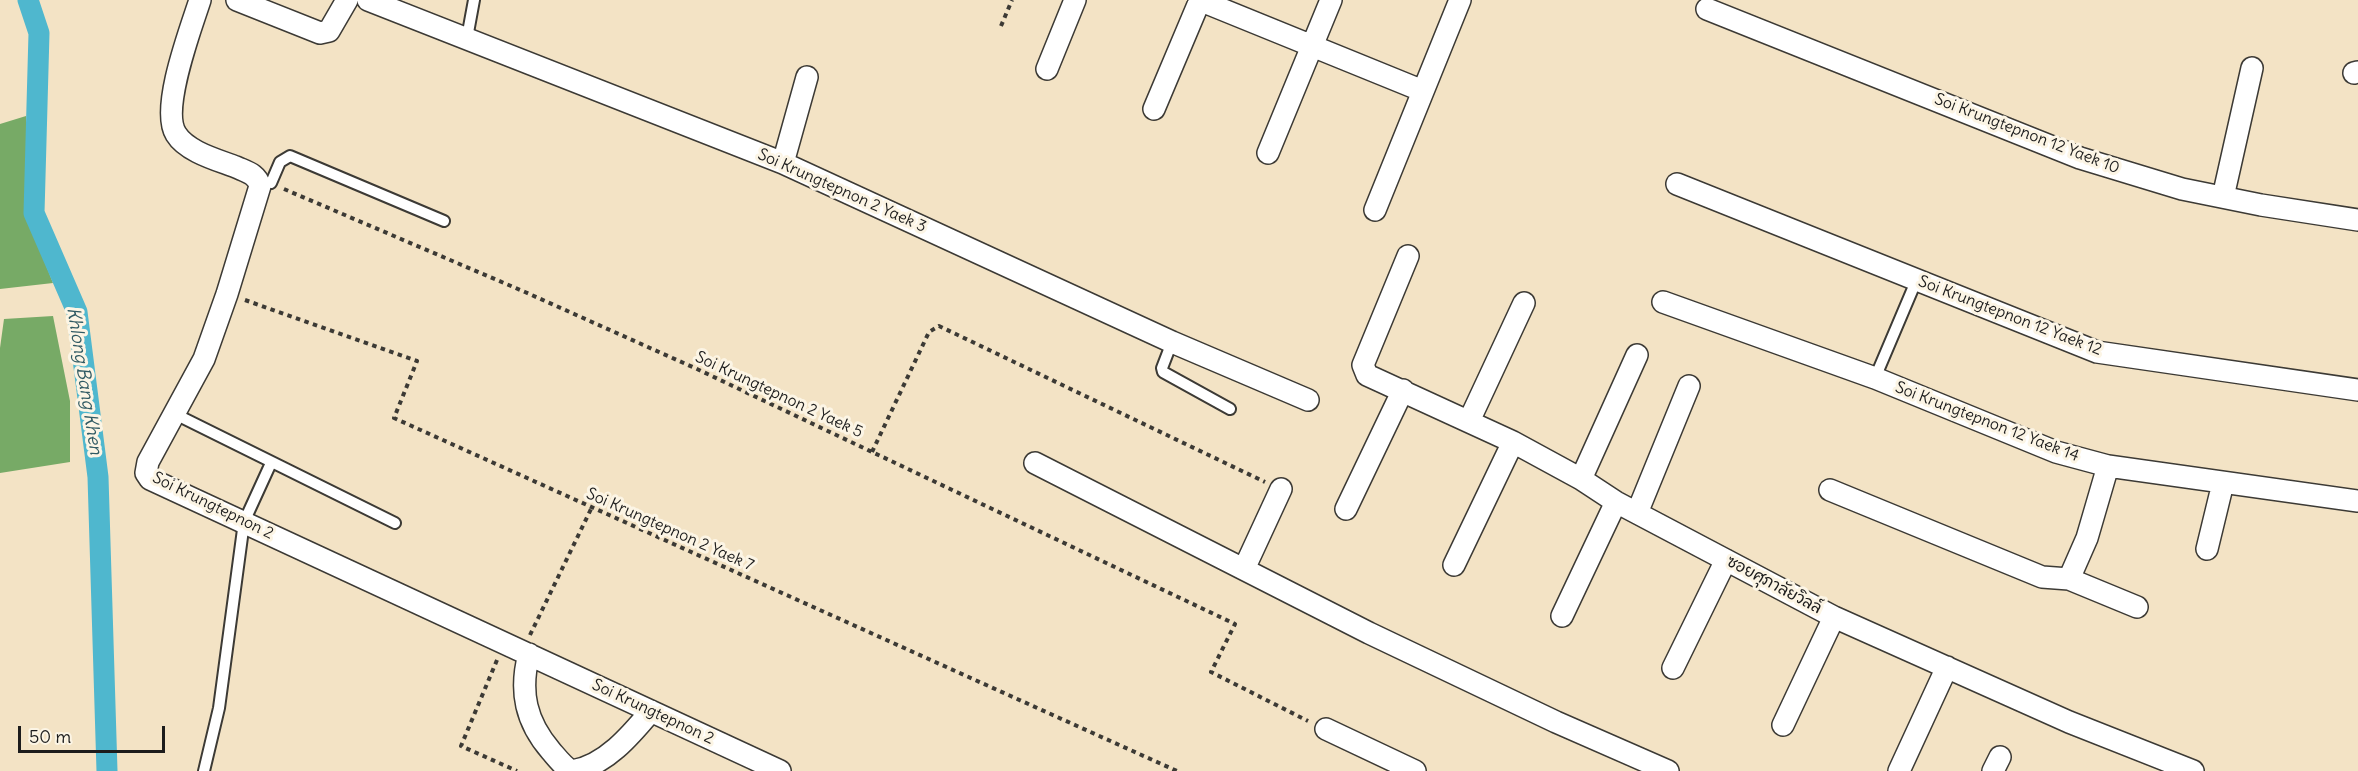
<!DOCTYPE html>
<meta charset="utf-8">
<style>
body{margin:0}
#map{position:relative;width:2358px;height:771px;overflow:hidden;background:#f3e3c5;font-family:Delius,sans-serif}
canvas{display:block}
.scale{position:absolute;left:18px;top:726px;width:147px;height:27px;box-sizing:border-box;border:3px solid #1c1c1c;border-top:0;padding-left:8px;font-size:18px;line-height:21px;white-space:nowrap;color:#1c1c1c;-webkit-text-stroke:4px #fcf5e5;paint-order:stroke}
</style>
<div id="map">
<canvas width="2358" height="771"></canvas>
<div class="scale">50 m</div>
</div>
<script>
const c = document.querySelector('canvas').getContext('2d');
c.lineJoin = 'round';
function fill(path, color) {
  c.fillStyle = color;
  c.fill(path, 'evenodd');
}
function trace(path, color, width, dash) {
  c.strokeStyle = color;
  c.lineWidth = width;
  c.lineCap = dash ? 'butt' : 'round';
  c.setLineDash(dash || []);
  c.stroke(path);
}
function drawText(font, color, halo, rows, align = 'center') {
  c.font = font + ' Delius,"Playpen Sans Thai",sans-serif';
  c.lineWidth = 6;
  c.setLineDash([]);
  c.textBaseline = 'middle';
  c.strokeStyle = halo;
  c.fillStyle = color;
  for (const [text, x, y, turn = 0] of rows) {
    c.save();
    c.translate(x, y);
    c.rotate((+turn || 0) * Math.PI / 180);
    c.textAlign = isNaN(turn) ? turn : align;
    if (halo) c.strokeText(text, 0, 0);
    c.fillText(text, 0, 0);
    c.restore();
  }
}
fill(new Path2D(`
 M26,116V214L53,283L0,289V124Z
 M53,316L70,401V462L0,473V348L4,319Z`), '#7a6');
trace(new Path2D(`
 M28,0L39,33L34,213L77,312L98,477L107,771`), '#4fb7ce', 21);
const service = new Path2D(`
 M467,38L474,0
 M271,183L280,162L290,156L444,221
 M1172,342L1162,368L1163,372L1230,409
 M1875,378L1917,279
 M175,414L395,523
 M204,771L219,708L244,522L271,463`);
const minor = new Path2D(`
 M200,0C191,28 160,109 176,134C187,152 218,160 236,167C247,172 257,174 260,186L227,294L204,359L148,462L146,473L150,479L780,771
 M237,0L320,33L329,31L347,0
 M368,0L783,163L1172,342L1308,400
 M1199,0L1423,91
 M1707,9L2080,158L2182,189L2261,205L2358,220
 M1047,69L1075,0
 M2354,73L2358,72
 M1154,109L1200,0
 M1268,153L1331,0
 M783,163L807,77
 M1677,184L2097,352L2358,390
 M2223,197L2252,68
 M1375,210L1460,0
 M1408,256L1363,365L1367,375L1513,442L1581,479L1616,502L1834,617L2069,722L2193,771
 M1663,302L1875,378L2056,452L2108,466L2358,501
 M1469,421L1524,303
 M1035,463L1369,633L1556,722L1668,771
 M1581,479L1637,355
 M1830,490L2042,577L2069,579L2087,538L2108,466
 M1346,509L1403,390
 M1637,513L1689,386
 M2207,549L2223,483
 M1454,565L1513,442
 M1244,569L1281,489
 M2069,579L2137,607
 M1562,616L1616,502
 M529,654C519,692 526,722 551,751C557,758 563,766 571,771
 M1673,668L1726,560
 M1783,725L1834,617
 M1326,729L1415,771
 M572,771C605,766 631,735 651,711
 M1899,771L1947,667
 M1993,771L2000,757`);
trace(service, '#3c3a35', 14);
trace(minor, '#3c3a35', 24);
trace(new Path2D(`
 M1001,26L1012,0
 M284,189L525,292L697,369L1235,624L1211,672L1308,721
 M245,300L417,361L394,418L1177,771
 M872,452L929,332L939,326L1265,482
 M530,635L592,507
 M497,660L461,746L517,771`), '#3c3a35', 4, [4.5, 4.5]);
trace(service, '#fff', 10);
trace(minor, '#fff', 21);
drawText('16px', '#1c1c1c', '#fcf5e5', [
 ["Soi Krungtepnon 12 Yaek 10",2027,134,21],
 ["Soi Krungtepnon 2 Yaek 3",842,191,24],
 ["Soi Krungtepnon 12 Yaek 12",2010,316,21],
 ["Soi Krungtepnon 2 Yaek 5",779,395,25],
 ["Soi Krungtepnon 12 Yaek 14",1987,422,21],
 ["Soi Krungtepnon 2",213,506,26],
 ["Soi Krungtepnon 2 Yaek 7",670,530,24],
 ["ซอยศุภาลัยวิลล์",1774,585,28],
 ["Soi Krungtepnon 2",653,712,25]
]);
drawText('italic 18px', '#305a63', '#fcf5e5', [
 ["Khlong Bang Khen",84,381,81]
]);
</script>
